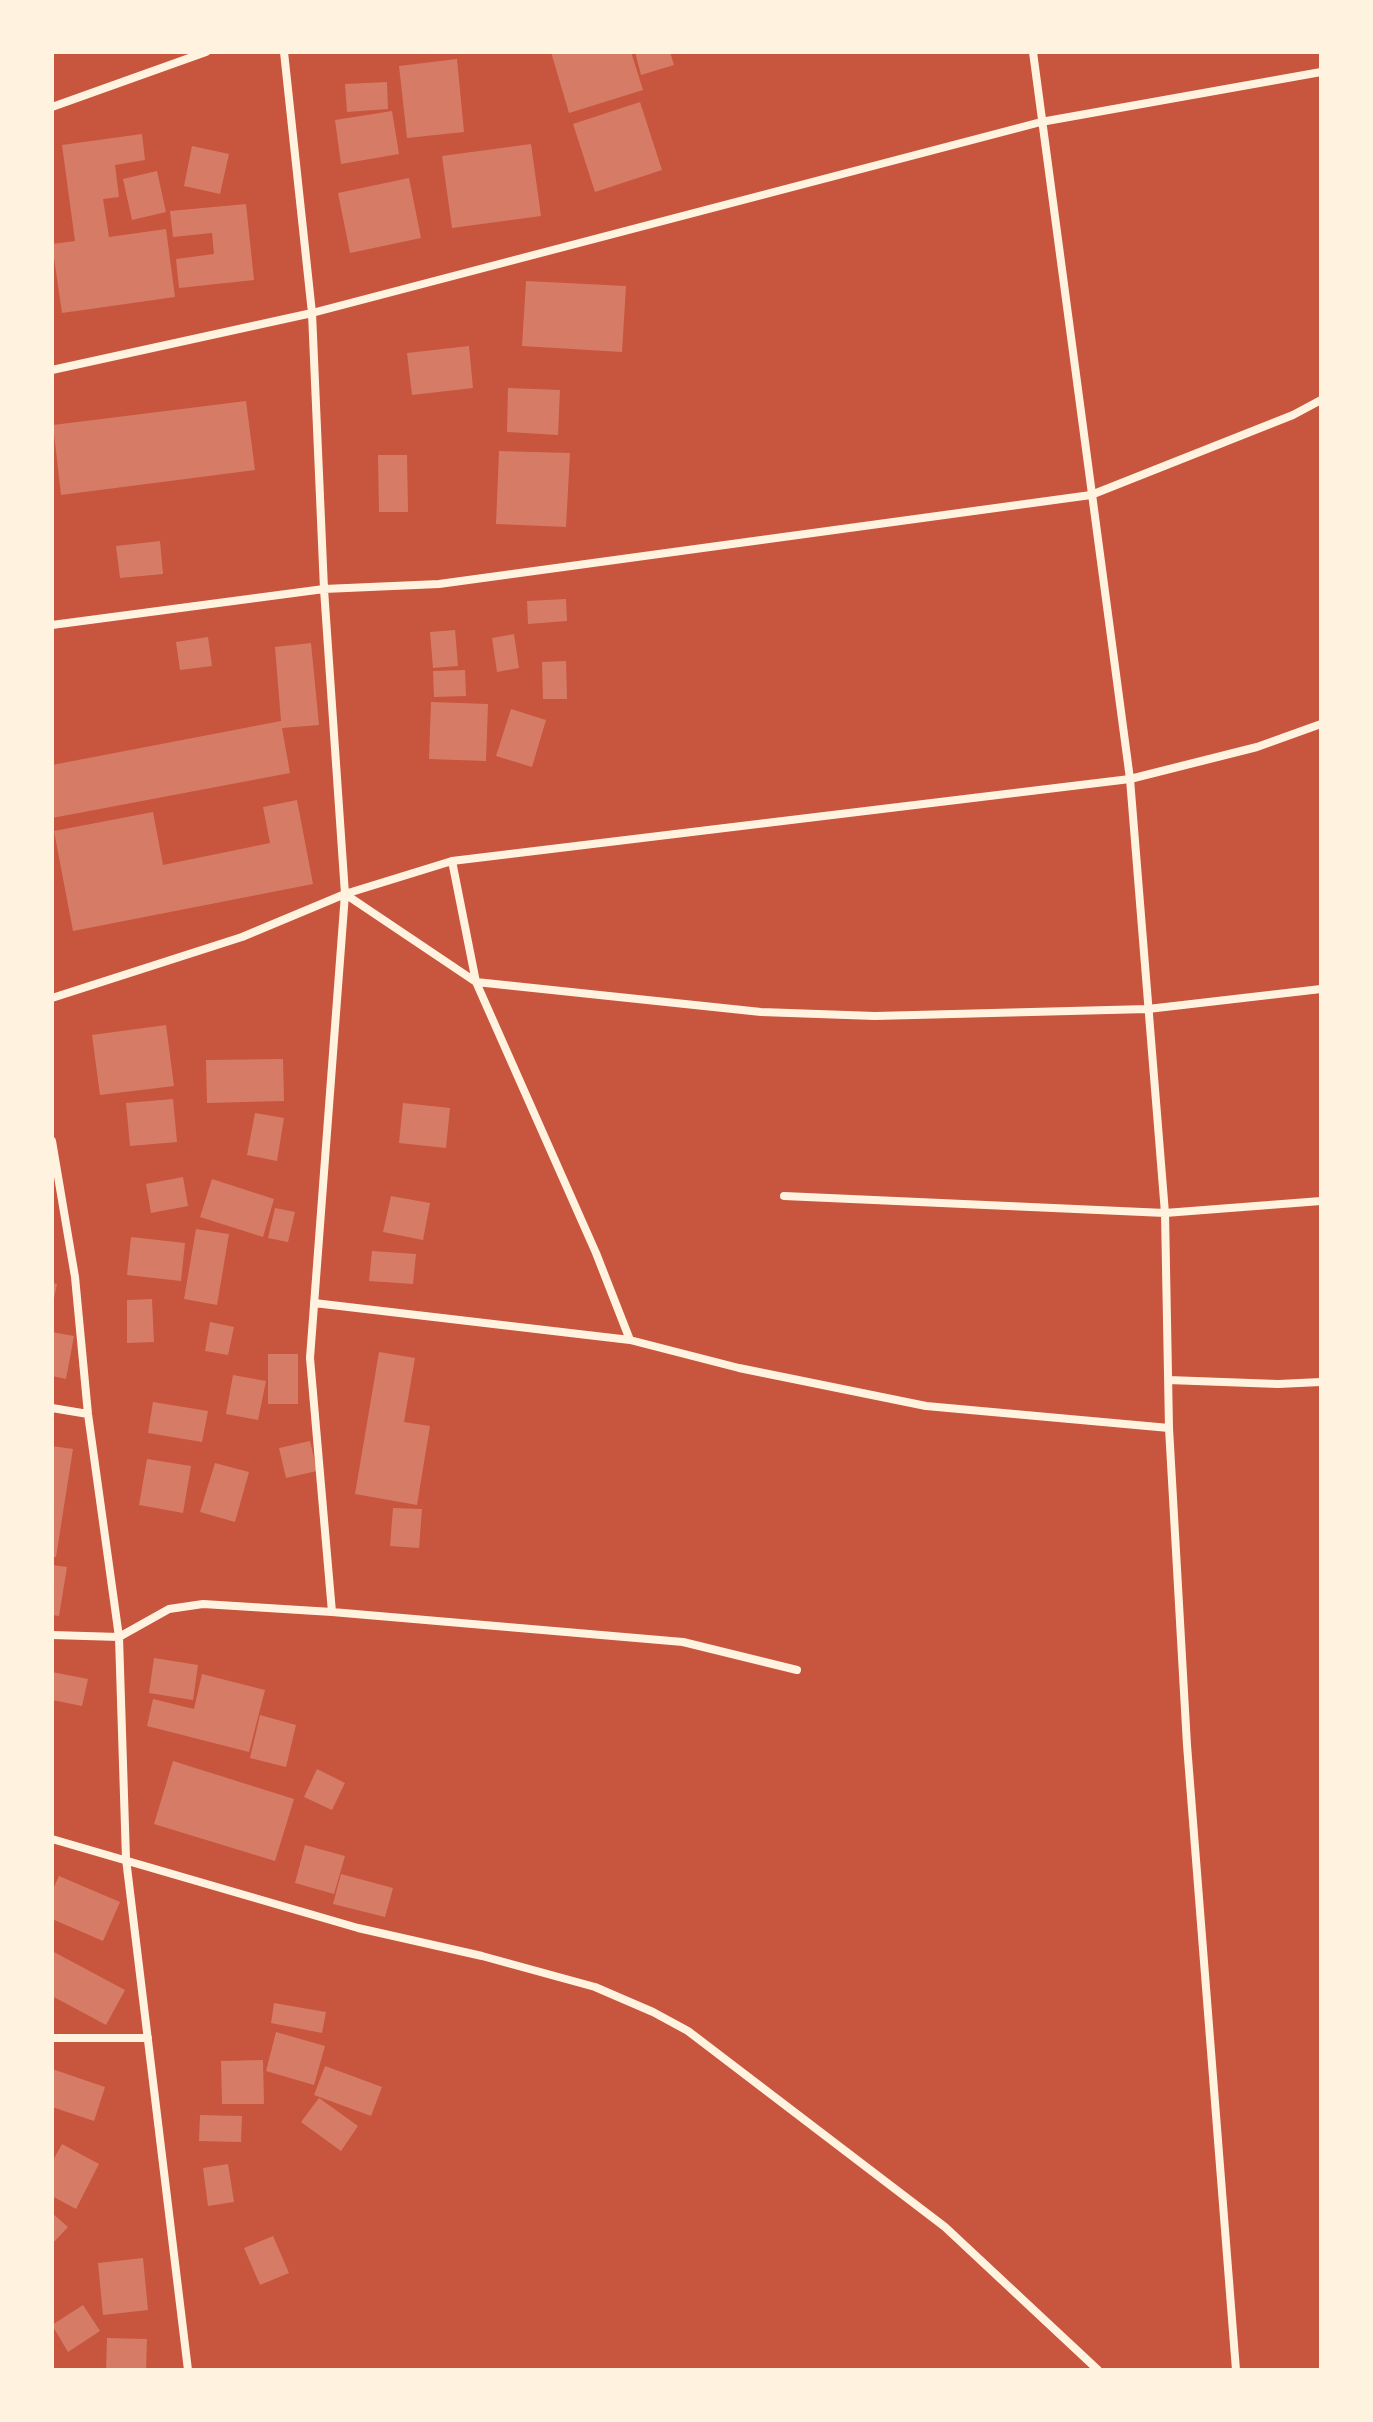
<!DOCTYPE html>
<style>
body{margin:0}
#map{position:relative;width:1373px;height:2422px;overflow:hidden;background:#c8553d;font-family:Manrope,sans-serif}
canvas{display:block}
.frame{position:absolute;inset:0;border:54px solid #fff3e0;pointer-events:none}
</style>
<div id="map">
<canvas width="1373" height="2422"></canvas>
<div class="frame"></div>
</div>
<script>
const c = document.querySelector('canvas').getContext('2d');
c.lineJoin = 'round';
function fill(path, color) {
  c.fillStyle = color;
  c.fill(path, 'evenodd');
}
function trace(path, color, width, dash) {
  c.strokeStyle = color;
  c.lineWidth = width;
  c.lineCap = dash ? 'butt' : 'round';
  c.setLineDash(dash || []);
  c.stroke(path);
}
fill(new Path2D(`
 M551,52H631L643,90L569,113Z
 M635,52H670L674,65L641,75Z
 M457,59L464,132L407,138L399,66Z
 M387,82L388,109L347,112L345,84Z
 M640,102L662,170L595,192L573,124Z
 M392,111L399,154L341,164L335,120Z
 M142,134L145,160L115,165L119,197L103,199L109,237L166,229L175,297L62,313L52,244L75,241L62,145Z
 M531,144L541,216L452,228L442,156Z
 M192,146L229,154L220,194L184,186Z
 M157,171L166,212L132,220L123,179Z
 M409,178L421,238L350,253L338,193Z
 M246,204L254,280L179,288L176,259L214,254L212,233L173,237L170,211Z
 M526,281L626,286L622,352L522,346Z
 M469,346L473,388L412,395L407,353Z
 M508,388L560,390L558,435L507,432Z
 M246,401L255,470L61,495L53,425Z
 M499,451L570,453L566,527L496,524Z
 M378,455H407L408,512H379Z
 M160,541L163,574L120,578L116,546Z
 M566,599L567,621L528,624L527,601Z
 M455,630L458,666L433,668L430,632Z
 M514,634L519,668L497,672L492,638Z
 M208,637L212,666L180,670L176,642Z
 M311,643L319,725L282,728L290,773L52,818V765L281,721L275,647Z
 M566,661L567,699H543L542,662Z
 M465,670L466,696L434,697L433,671Z
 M431,702L488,704L486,761L429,759Z
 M511,709L546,720L532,767L496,756Z
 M297,800L313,884L73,931L54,831L153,812L163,865L270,843L263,807Z
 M166,1025L174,1086L100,1095L92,1035Z
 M283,1059L284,1101L207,1103L206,1060Z
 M173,1099L177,1142L130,1146L126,1103Z
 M403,1103L450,1108L446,1148L399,1143Z
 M255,1113L284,1118L277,1161L247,1155Z
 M183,1177L188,1206L151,1213L146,1184Z
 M212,1179L274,1199L263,1237L200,1217Z
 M391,1196L430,1203L423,1240L383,1232Z
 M275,1208L295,1212L288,1242L268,1238Z
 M196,1229L229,1234L217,1305L184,1299Z
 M131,1237L185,1243L181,1281L127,1275Z
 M372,1251L416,1254L413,1284L369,1281Z
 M52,1283L57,1284L53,1303H52Z
 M152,1299L154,1342L127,1343V1300Z
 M210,1322L234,1327L228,1355L205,1351Z
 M52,1332L74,1336L66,1379L52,1376Z
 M379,1352L415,1358L404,1422L430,1426L417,1505L355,1494Z
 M268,1354H298V1404H268Z
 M233,1375L266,1381L258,1420L226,1414Z
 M153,1402L208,1411L202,1442L148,1433Z
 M310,1441L317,1471L286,1478L279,1448Z
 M52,1446L73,1449L56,1557H52Z
 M147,1459L191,1466L183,1513L139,1505Z
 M215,1463L249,1472L235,1522L200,1512Z
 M393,1508L422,1509L419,1548L390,1546Z
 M52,1565L67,1567L59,1616L52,1615Z
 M154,1658L198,1665L193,1700L149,1693Z
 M52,1672L88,1679L82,1706L52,1700Z
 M202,1674L265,1690L249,1752L147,1726L153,1699L194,1709Z
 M260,1715L296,1725L286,1767L250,1758Z
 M173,1761L294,1799L275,1861L154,1824Z
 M317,1769L345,1783L332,1810L304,1797Z
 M305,1845L345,1856L334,1894L295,1883Z
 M341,1874L393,1888L385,1917L333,1904Z
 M59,1876L120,1902L103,1941L52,1919V1891Z
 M54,1952L125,1990L106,2025L52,1996Z
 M274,2003L326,2012L322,2033L271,2023Z
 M276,2032L325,2046L314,2085L266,2071Z
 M263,2060L264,2104H222L221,2061Z
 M325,2066L382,2087L371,2116L314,2095Z
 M52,2069L105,2087L94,2121L52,2107Z
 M319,2098L358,2126L341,2151L301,2122Z
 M200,2115L242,2116L241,2142L199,2141Z
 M62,2144L99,2164L76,2209L52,2196V2162Z
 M228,2164L234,2202L208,2206L203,2168Z
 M52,2213L68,2227L52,2244Z
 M273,2236L289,2273L260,2285L244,2248Z
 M143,2258L148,2310L103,2315L98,2263Z
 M83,2305L100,2331L68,2352L52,2325Z
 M107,2338L147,2339L146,2370H106Z`), '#d67c66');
trace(new Path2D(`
 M1033,52L1130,779L1165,1213L1169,1428L1187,1745L1236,2370
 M52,107L206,52
 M52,370L312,313L1041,122L1321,72
 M52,625L324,589L439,584L1091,495L1293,415L1321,400
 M452,861L476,982L596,1253L630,1340L739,1368L926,1406L1169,1428
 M345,894L476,982L761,1012L875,1016L1148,1009L1321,989
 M52,998L242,937L345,894L452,861L1130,779L1257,747L1321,724
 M52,1141L75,1277L88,1414L119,1637L126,1859L188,2370
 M784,1196L1165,1213L1321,1201
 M314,1303L630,1340
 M1168,1380L1278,1384L1321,1382
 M52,1408L88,1414
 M332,1612L683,1642L797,1670
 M52,1635L119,1637L169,1609L203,1604L332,1612L310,1358L345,894L324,589L312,313L284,52
 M52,1839L358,1928L482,1956L595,1987L653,2012L688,2031L945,2227L1098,2370
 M52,2038H148`), '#fff3e0', 8);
</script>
